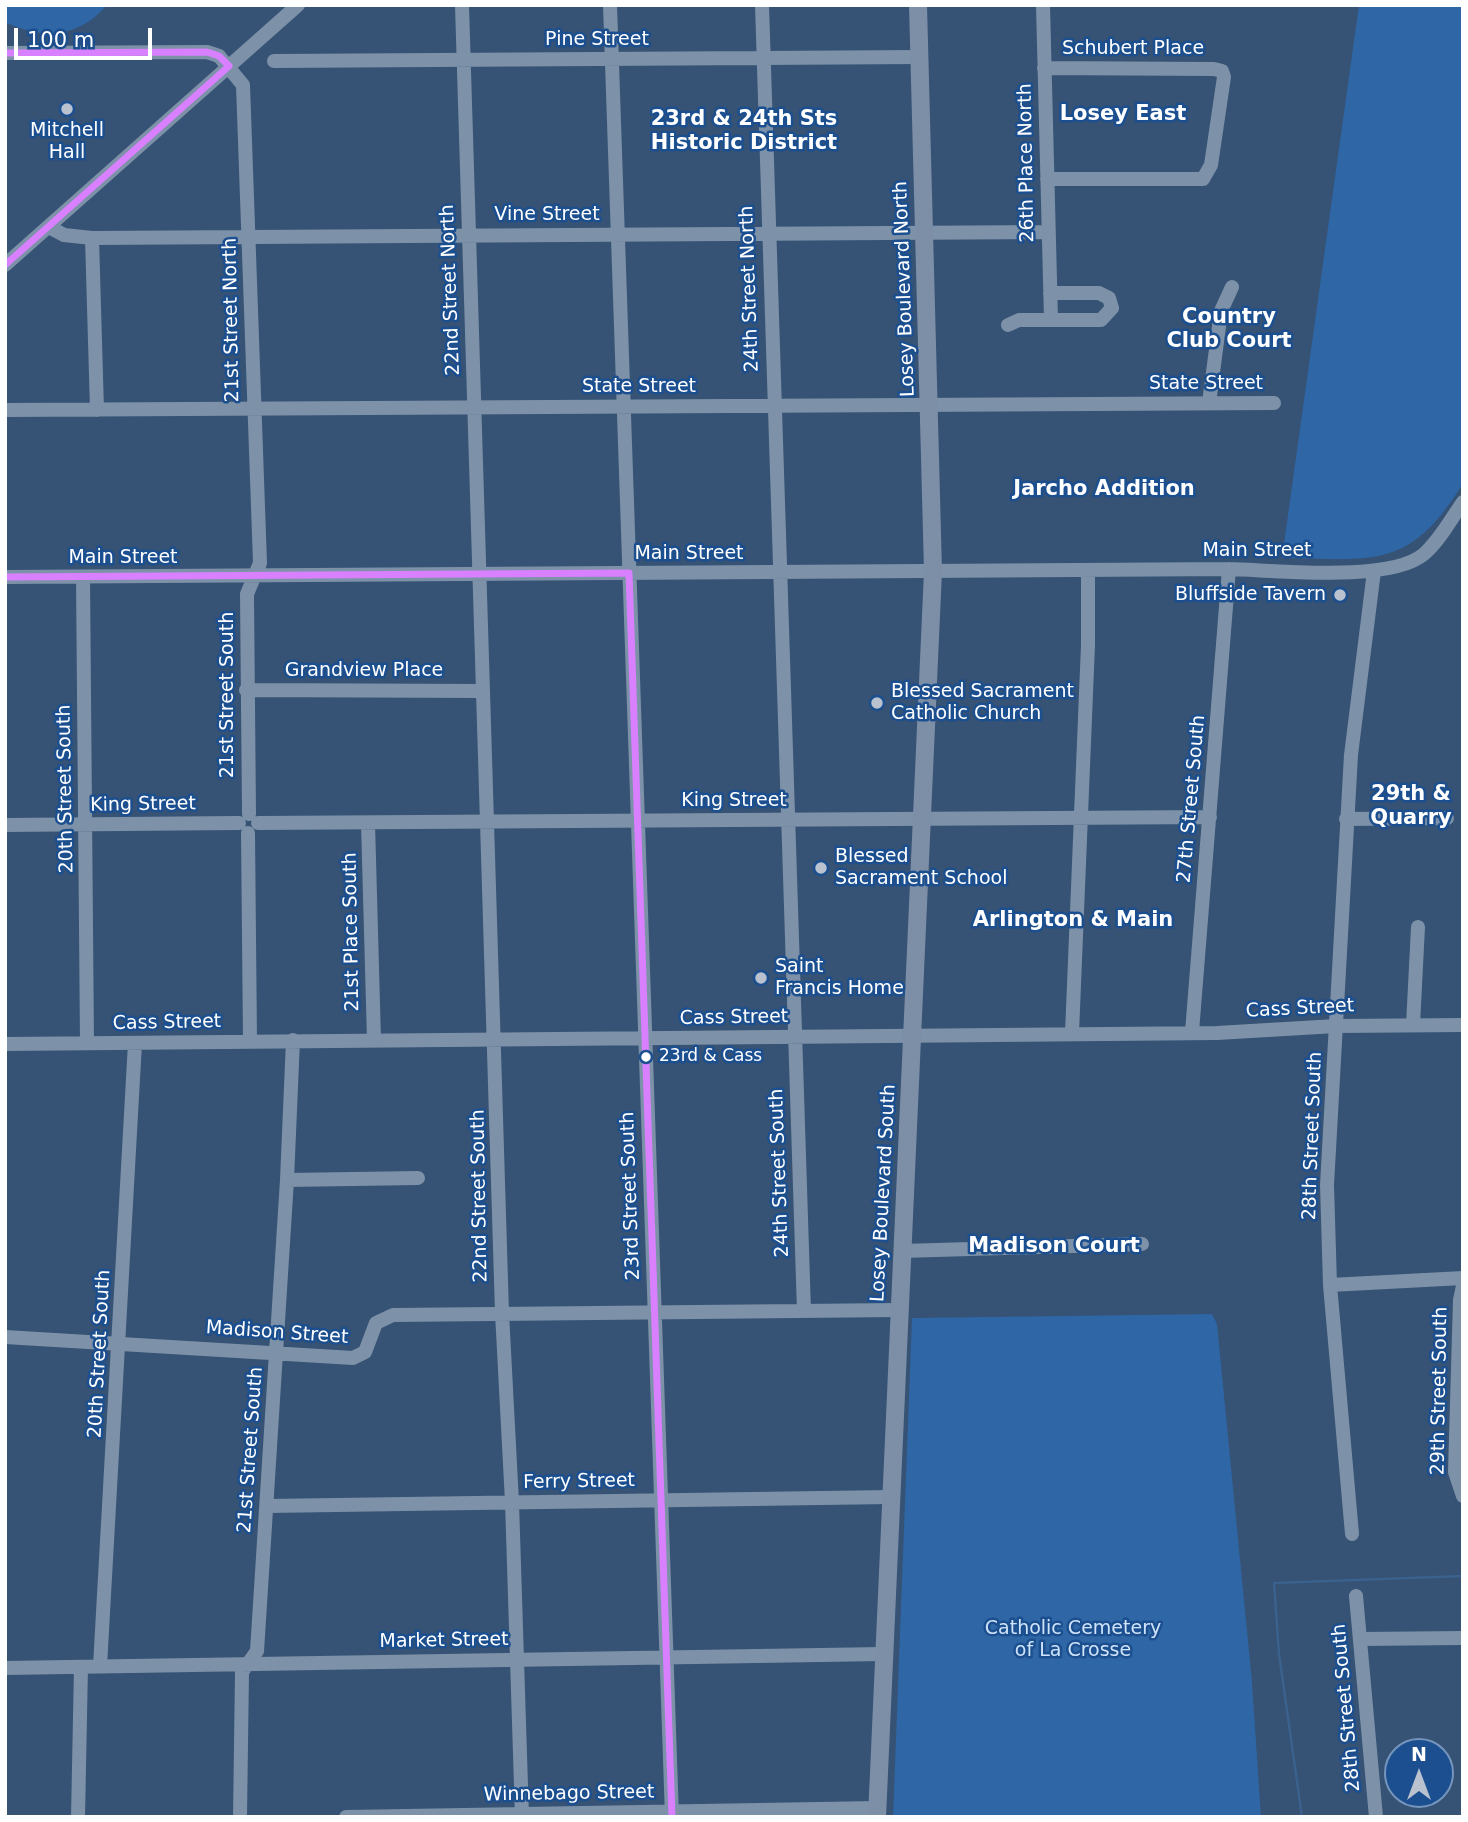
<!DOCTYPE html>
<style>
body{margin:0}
#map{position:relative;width:1468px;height:1822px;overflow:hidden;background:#365274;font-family:"DejaVu Sans",sans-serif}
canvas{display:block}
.frame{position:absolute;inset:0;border:7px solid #fff;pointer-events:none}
.north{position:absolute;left:1384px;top:1738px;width:70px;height:70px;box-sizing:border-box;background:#1b4f8f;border:2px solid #7695bc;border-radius:50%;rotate:0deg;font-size:19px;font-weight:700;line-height:28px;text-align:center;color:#fff}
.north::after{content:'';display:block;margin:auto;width:24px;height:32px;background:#b9c2ce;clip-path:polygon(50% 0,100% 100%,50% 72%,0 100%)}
.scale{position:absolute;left:14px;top:28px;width:138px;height:32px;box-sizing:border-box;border:4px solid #fff;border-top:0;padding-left:9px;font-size:21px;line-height:24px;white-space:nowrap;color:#fff;-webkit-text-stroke:5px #1b4f8f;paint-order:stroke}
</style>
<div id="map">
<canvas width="1468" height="1822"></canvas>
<div class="frame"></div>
<div class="north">N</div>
<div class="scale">100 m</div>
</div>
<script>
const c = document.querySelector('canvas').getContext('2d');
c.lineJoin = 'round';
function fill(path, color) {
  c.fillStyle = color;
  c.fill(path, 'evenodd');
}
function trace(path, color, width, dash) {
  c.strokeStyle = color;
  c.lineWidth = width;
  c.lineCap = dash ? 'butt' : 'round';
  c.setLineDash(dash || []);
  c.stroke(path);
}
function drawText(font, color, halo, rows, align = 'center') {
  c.font = font + ' "DejaVu Sans",sans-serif';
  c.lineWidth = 5;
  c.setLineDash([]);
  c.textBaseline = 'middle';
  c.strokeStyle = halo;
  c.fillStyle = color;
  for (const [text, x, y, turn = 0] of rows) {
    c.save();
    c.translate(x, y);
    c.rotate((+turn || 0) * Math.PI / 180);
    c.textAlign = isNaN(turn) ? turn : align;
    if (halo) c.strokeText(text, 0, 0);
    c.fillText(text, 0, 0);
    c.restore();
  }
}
fill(new Path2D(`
 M5,5H107C80,37 44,40 7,23Z
 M1359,5H1463V483C1410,571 1373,559 1282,558Z
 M1212,1314L1217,1324L1252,1682L1261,1817H893L912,1318Z`), '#2f66a5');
trace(new Path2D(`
 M1302,1817L1279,1654L1274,1583L1463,1576`), '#3b618d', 2.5);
trace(new Path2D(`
 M462,5L502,1313L512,1502L522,1817
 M610,5L672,1817
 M762,5L804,1311
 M1043,5L1051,320
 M5,53L207,52L219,56L243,85L260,563L247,594L249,814
 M274,61L920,57
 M1044,68L1214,69L1222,71L1224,77L1211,165L1203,179H1047
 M49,227L64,235L92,238L1048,232
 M92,238L97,410
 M5,265L298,5
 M1008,325L1019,320H1101L1112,308L1109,298L1099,293H1050
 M1209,403L1221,311L1232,287
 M5,410L1274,403
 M5,577L1229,569C1275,570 1390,583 1424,554C1440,540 1451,519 1463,502
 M83,577L87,1043
 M246,690L482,691
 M1346,819L1447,818
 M258,823L1210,817
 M368,823L374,1040
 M5,825L239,823
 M248,833L250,1041
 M1413,1025L1418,927
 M1192,1032L1229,569
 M1072,1033L1088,645V571
 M5,1044L1217,1033L1336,1026L1463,1025
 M287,1180L418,1178
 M902,1251L1142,1244
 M1330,1285L1463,1278
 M1463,1286L1460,1300L1455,1472L1463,1496
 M5,1337L353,1358L365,1352L376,1323L393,1315L899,1310
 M267,1506L891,1497
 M1352,1534L1330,1285L1327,1185L1351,755L1374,571
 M1356,1596L1376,1817
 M1360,1639L1463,1638
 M100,1666L135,1043
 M5,1668L883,1654
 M78,1817L81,1667
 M240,1817L242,1672L257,1651L287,1180L293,1040
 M346,1817L877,1808`), '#7d92a8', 14);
trace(new Path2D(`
 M877,1817L933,571L918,5`), '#7d8ea7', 18);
trace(new Path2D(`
 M5,53L207,52L219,56L229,66L5,265
 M5,577L629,573L672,1817`), '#d880ff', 7);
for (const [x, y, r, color] of [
 [67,109,7,"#b9c2ce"],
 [1340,595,7,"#b9c2ce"],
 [877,703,7,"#b9c2ce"],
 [821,868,7,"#b9c2ce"],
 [761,978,7,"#b9c2ce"],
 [646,1057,6,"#fff"]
]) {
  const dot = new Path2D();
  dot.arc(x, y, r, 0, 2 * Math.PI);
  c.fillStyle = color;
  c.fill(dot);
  trace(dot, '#1b4f8f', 2.5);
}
drawText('17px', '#fff', '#1b4f8f', [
 ["23rd & Cass",659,1057]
], 'left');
drawText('19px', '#fff', '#1b4f8f', [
 ["Pine Street",597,40],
 ["Schubert Place",1133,49],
 ["26th Place North",1027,163,-91],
 ["Vine Street",547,215],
 ["24th Street North",750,289,-92],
 ["Losey Boulevard North",905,289,-92],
 ["22nd Street North",451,290,-92],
 ["21st Street North",232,320,-91],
 ["State Street",1206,384],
 ["State Street",639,387],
 ["Main Street",1257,551],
 ["Main Street",689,554],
 ["Main Street",123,558],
 ["Grandview Place",364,671],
 ["21st Street South",228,695,-90],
 ["20th Street South",66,789,-91],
 ["27th Street South",1192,799,-85],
 ["King Street",734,801],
 ["King Street",143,805,-1],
 ["21st Place South",352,932,-91],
 ["Cass Street",1300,1009,-3],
 ["Cass Street",734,1018,-1],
 ["Cass Street",167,1023,-1],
 ["28th Street South",1313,1136,-88],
 ["24th Street South",780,1173,-92],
 ["Losey Boulevard South",884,1193,-87],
 ["22nd Street South",480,1196,-91],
 ["23rd Street South",631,1196,-92],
 ["Madison Street",277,1333,4],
 ["20th Street South",100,1354,-87],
 ["29th Street South",1440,1391,-89],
 ["21st Street South",251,1450,-86],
 ["Ferry Street",579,1482,-1],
 ["Market Street",444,1641,-1],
 ["28th Street South",1347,1708,-95],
 ["Winnebago Street",569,1794,-1]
]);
drawText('19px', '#fff', '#1b4f8f', [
 ["Mitchell",67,131,"center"],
 ["Hall",67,153,"center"],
 ["Bluffside Tavern",1326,595,"right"],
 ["Blessed Sacrament",891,692],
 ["Catholic Church",891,714],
 ["Blessed",835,857],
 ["Sacrament School",835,879],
 ["Saint",775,967],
 ["Francis Home",775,989]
], 'left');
drawText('19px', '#cfe3fa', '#1b4f8f', [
 ["Catholic Cemetery",1073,1629],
 ["of La Crosse",1073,1651]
]);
drawText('bold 21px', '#fff', '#1b4f8f', [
 ["Losey East",1123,115],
 ["23rd & 24th Sts",744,120],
 ["Historic District",744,144],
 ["Country",1229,318],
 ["Club Court",1229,342],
 ["Jarcho Addition",1104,490],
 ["29th &",1411,795],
 ["Quarry",1411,819],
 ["Arlington & Main",1073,921],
 ["Madison Court",1054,1247]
]);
</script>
